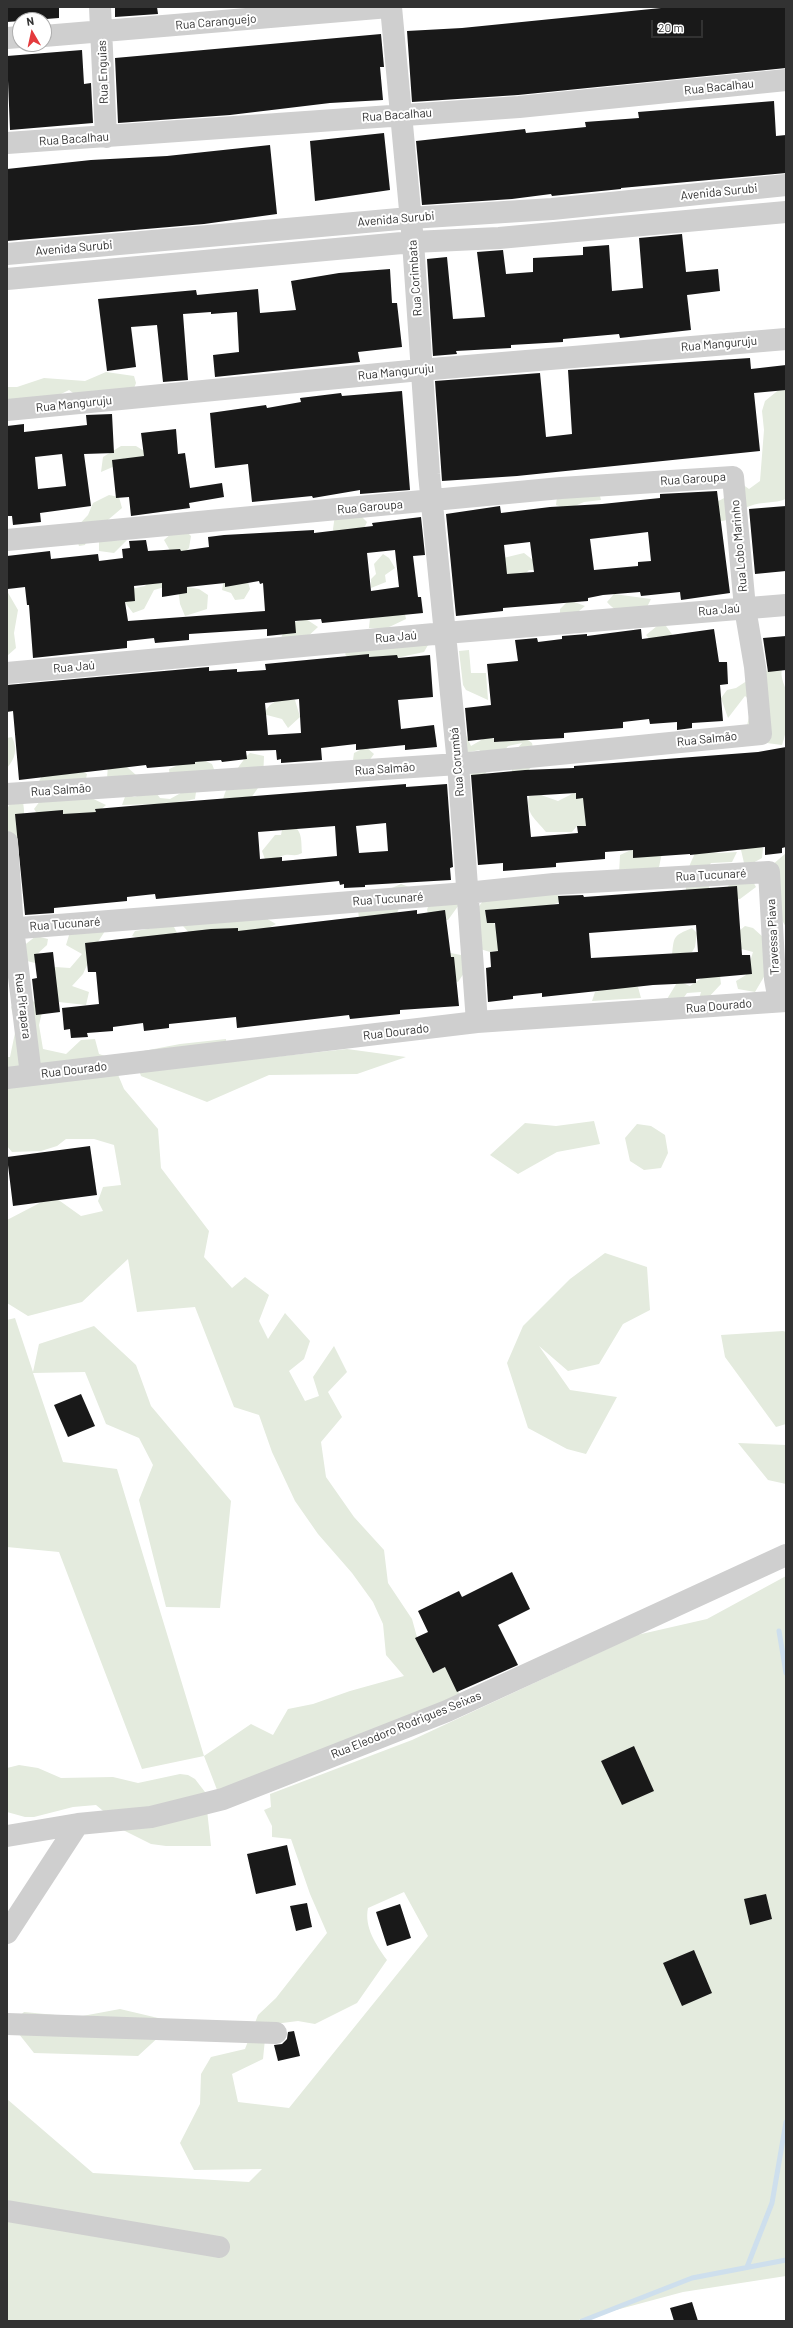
<!DOCTYPE html>
<meta charset="utf-8">
<style>
body{margin:0}
#map{position:relative;width:793px;height:2328px;overflow:hidden;background:#fff;font-family:Barlow,sans-serif}
canvas{display:block}
.frame{position:absolute;inset:0;border:8px solid #323232;pointer-events:none}
.north{position:absolute;left:12px;top:12px;width:40px;height:40px;box-sizing:border-box;background:#fff;border:1px solid #adadad;border-radius:50%;rotate:351deg;font-size:11px;font-weight:700;line-height:16px;text-align:center;color:#323232}
.north::after{content:'';display:block;margin:auto;width:14px;height:18px;background:#e43a3d;clip-path:polygon(50% 0,100% 100%,50% 72%,0 100%)}
.scale{position:absolute;left:651px;top:20px;width:52px;height:18px;box-sizing:border-box;border:2px solid #323232;border-top:0;padding-left:5px;font-size:12px;line-height:14px;white-space:nowrap;color:#323232;-webkit-text-stroke:3px #fff;paint-order:stroke}
</style>
<div id="map">
<canvas width="793" height="2328"></canvas>
<div class="frame"></div>
<div class="north">N</div>
<div class="scale">20 m</div>
</div>
<script>
const c = document.querySelector('canvas').getContext('2d');
c.lineJoin = 'round';
function fill(path, color) {
  c.fillStyle = color;
  c.fill(path, 'evenodd');
}
function trace(path, color, width, dash) {
  c.strokeStyle = color;
  c.lineWidth = width;
  c.lineCap = dash ? 'butt' : 'round';
  c.setLineDash(dash || []);
  c.stroke(path);
}
function drawText(font, color, halo, rows, align = 'center') {
  c.font = font + ' Barlow,sans-serif';
  c.lineWidth = 4;
  c.setLineDash([]);
  c.textBaseline = 'middle';
  c.strokeStyle = halo;
  c.fillStyle = color;
  for (const [text, x, y, turn = 0] of rows) {
    c.save();
    c.translate(x, y);
    c.rotate((+turn || 0) * Math.PI / 180);
    c.textAlign = isNaN(turn) ? turn : align;
    if (halo) c.strokeText(text, 0, 0);
    c.fillText(text, 0, 0);
    c.restore();
  }
}
fill(new Path2D(`
 M106,372L134,376L136,383L133,391L76,395L69,390L57,396L7,400V387H17L44,378L85,381Z
 M786,387V499C774,504 762,501 750,506C739,510 733,521 720,521L708,503C728,500 727,496 735,479L749,489L760,481L764,430L762,411L765,401L781,388Z
 M121,446H136L154,457L149,468L125,458L115,466L101,472L103,457Z
 M599,492L601,500L584,502L568,509L556,505L557,497Z
 M109,495L119,497L122,508L102,525L91,530L85,545L79,546L74,530L88,515L93,503Z
 M355,510L367,522L361,535L336,542L333,529L335,515Z
 M184,529L191,536L189,548L180,557L173,556L164,540L173,532Z
 M127,540L114,553L99,551V541Z
 M524,553L533,560L534,570H529L520,579L500,583L495,560Z
 M383,554L389,558L395,568L385,575L386,582L371,588V579L376,574L374,564Z
 M155,574L181,586L199,589L208,595L207,609L185,616L180,604L178,588L168,586L154,590L144,609L133,613L124,601L131,589L145,586Z
 M224,579L248,582L250,589L244,599L235,600L231,593L222,590Z
 M7,591L18,610L14,633L16,648L7,656Z
 M614,594L651,599L645,611C631,613 617,615 607,602Z
 M569,600L585,606L573,616L560,614V609Z
 M405,614L406,619L385,629L369,628L370,618Z
 M306,619L318,627L305,639L281,638L287,624Z
 M657,626H666L674,637L652,642L646,635Z
 M354,642L428,645L424,652L387,660L352,662L345,654Z
 M469,650L471,673H486L488,700L466,690L463,685L459,651Z
 M782,669C780,677 784,683 786,691C788,707 788,730 782,745L759,742L747,726L752,702L745,696L728,718L721,698L727,690L736,688L762,671Z
 M279,699L295,700L300,717L288,728L282,719L263,714L270,705Z
 M464,731L471,746L488,736L499,742L524,737L532,743L536,762L522,777L512,772L511,756L522,743L508,746L480,780L471,775L467,764L480,750L446,756Z
 M12,737C18,749 15,759 7,768V738Z
 M366,747L374,754L366,765L353,760L354,753Z
 M250,753L264,756L263,781L248,802L223,800C226,786 240,762 250,753Z
 M197,757L212,764L217,777L170,779L169,769Z
 M108,764L127,767L136,775L107,779Z
 M71,765L87,774L83,794L106,805L97,813L40,818L34,809L40,801C35,787 38,780 47,769Z
 M188,789L196,792L195,799L179,802L158,814L154,804L122,805L126,794L134,797L155,791L160,798L170,799Z
 M574,793L583,796L589,816L586,826H577L572,832H546C536,819 525,814 529,796L541,795L558,801Z
 M22,797C26,813 23,828 25,845L7,849V810L9,805Z
 M290,824C303,830 301,840 302,853C295,857 292,854 285,855C278,857 274,861 266,862L262,851L275,835H281L282,830Z
 M749,841L763,848L762,858L751,864L744,863L741,850Z
 M631,850L662,853L659,867L645,878L619,875L620,855Z
 M696,851L720,853L737,852L732,862L711,863L705,872L710,891L688,897C682,881 689,866 696,851Z
 M786,853V927L757,878Z
 M750,876L756,887L740,899L733,900L726,889L735,877Z
 M401,884L409,887L395,917L359,918L357,903Z
 M552,888L563,901L525,914L505,908L485,912L513,948L490,952L477,948L473,914L486,897Z
 M431,897L461,902L448,920H430L427,910Z
 M262,916L276,924L263,931L193,937L183,926Z
 M173,925L177,933L139,938L132,936L135,931Z
 M745,926L753,928L763,937L768,970L755,992L738,989L736,981L746,975L753,952L734,947L733,936Z
 M692,928L697,933L695,947L692,952L672,955C674,936 673,936 692,928Z
 M105,931L96,945L83,974L72,986L89,992L86,1005L59,1002L53,984L55,967L70,968L82,954L66,945L70,932Z
 M36,936L48,939L47,945L36,955L35,963L23,960L22,947Z
 M440,951L461,955L468,967L458,982L441,976Z
 M706,975L720,976L721,984L708,998L699,999L701,992L687,993L682,1000L667,999L678,981L690,986Z
 M638,987L641,998L592,1001L595,992L609,988Z
 M20,992L43,1008L39,1025L43,1049L66,1054L81,1040L95,1039L99,1054L111,1058L124,1089L158,1129L161,1168L209,1231L204,1257L232,1288L245,1277L269,1295L259,1321L268,1339L285,1313L310,1341L304,1359L289,1371L305,1401L319,1396L313,1377L334,1346L347,1372L328,1392L342,1417L321,1442L326,1477L354,1517L384,1550L388,1583L412,1619L420,1648L433,1673L451,1664L460,1697L219,1795L204,1756L142,1769L59,1552L7,1547V1320L15,1318L33,1372L39,1344L94,1326L136,1365L151,1406L231,1501L220,1608L166,1607L139,1500L153,1465L139,1438L106,1424L85,1372L33,1373L63,1462L117,1469L204,1756L251,1724L273,1735L288,1709L313,1704L350,1691L404,1676L386,1655L383,1624L373,1602L352,1573L318,1534L295,1501L272,1452L259,1415L234,1407L195,1307L137,1312L128,1259L82,1302L28,1316L7,1303V1220L53,1196L81,1216L103,1211L98,1201L103,1187L121,1185L114,1145L94,1139H66L57,1146L41,1151L12,1152L7,1146V1057H10L16,1028L11,1007Z
 M226,1039L227,1062L347,1049L406,1057L357,1074L269,1075L207,1102L141,1076L133,1053L180,1044Z
 M594,1121L600,1144L557,1152L518,1174L490,1155L525,1123L556,1126Z
 M637,1124L651,1126L665,1135L668,1153L661,1168L644,1170L630,1161L625,1138Z
 M605,1253L647,1267L650,1310L623,1324L599,1364L568,1371L539,1346L570,1390L617,1397L586,1454L567,1449L528,1428L507,1363L523,1326L570,1279Z
 M783,1331L786,1332V1424L776,1427L725,1357L721,1335Z
 M738,1443L786,1445V1484L768,1480Z
 M786,1576V2276L683,2292L575,2321H7V2099L93,2173L249,2182L262,2169L194,2170L180,2143L200,2104L201,2074L211,2057L245,2049L258,2015L276,1998L327,1933L310,1894L291,1839L272,1837V1826L264,1810L271,1807L270,1794L412,1740L637,1635L707,1619ZM404,1892L428,1936L289,2108L238,2102L232,2074L263,2059L265,2039L274,2024L298,2021L315,2024L357,2003L387,1960C376,1945 364,1927 368,1908Z
 M19,1765L38,1768L61,1778L113,1777L138,1783L180,1774L188,1775L195,1779L205,1792L211,1846H166L151,1844L117,1827L108,1815L96,1805L73,1807L34,1817H25L7,1812V1768Z
 M120,2009L175,2022L138,2056L34,2053L11,2024L24,2012L77,2017Z`), '#e4ebde');
trace(new Path2D(`
 M779,1631L786,1673
 M747,2267L772,2203L786,2122
 M582,2321L692,2278L786,2260`), '#cedfed', 5);
fill(new Path2D(`
 M7,7H59V18L7,22Z
 M115,7H157L158,14L115,17Z
 M671,7H786V68L518,95L412,102L407,31L462,28Z
 M381,34L384,67H380L383,100L330,103L230,115L118,123L115,58Z
 M82,50L84,84L91,83L93,123L10,130L7,56Z
 M774,101L776,136L786,135V173L621,188V189L552,196L551,194L512,199L422,205L416,141L525,129L526,133L586,127L585,122L639,118L638,112Z
 M384,133L390,190L315,201L310,141Z
 M270,145L277,214L204,224L7,241V169L91,160L167,156Z
 M682,234L686,272L718,269L720,291L687,295L691,330L620,338L619,334L563,339V342L511,345V348L456,351L457,354L433,356L427,259L447,257L453,319L485,317L477,252L503,250L506,274L533,272V258L583,255V247L609,245L612,291L643,288L639,238Z
 M390,269L392,303H397L402,347L358,352L360,362L215,377L213,355L239,352L237,312L211,314V312L183,314L188,380L163,382L157,325L131,327L136,367L107,371L98,299L196,290L197,295L258,289L260,313L296,310L291,281L339,273Z
 M750,358L751,369L786,365V390L754,393L760,451L517,476L442,481L435,381L540,373L546,437L572,434L568,370Z
 M402,391L410,490L360,494V490L313,498L312,496L252,502L248,464L215,468L210,413L266,405L267,408L301,402L300,398L341,393L342,396Z
 M112,414L114,453L84,454L91,506L40,513L41,522L13,525L12,516H7V426L24,424V432L87,425L86,415ZM62,454L66,486L38,489L35,457Z
 M176,429L178,454L185,453L190,488L222,483L224,497L189,503L190,508L131,516L129,497L116,498L112,460L144,456L141,433Z
 M717,491L730,593L681,600L680,592L641,596L640,592L603,595L588,598V601L503,608V611L456,616L446,514L500,506L501,513L550,507L602,504L660,498V494ZM648,532L651,561L638,562V566L594,570L590,539ZM530,542L534,572L507,574L504,545Z
 M786,506V571L755,574L749,509Z
 M421,517L425,555L413,556L418,597H421L423,613L322,623L321,619L295,621L296,633L267,636V629L189,634V640L155,643L154,638L127,641V648L33,658L29,605H27L25,587L8,589L7,556L50,551L51,559L98,554L99,561L123,558L122,549L130,548L129,541L146,540L148,551L180,549L181,551L209,547L208,537L224,535L314,530V533L373,526L372,523ZM395,550L399,587L371,591L367,553ZM259,581L260,584L263,583L265,611L128,621L125,602L135,601L134,586L162,583V597L187,593V587L225,583V587Z
 M641,629L642,639L714,629L719,662H727L728,684L720,685L723,721L692,723V728L677,730V722L650,724L649,719L623,722V728L564,733V738L494,742V738L468,741L465,708L491,705L487,664L518,661L515,640L537,638L538,642L562,639V636L587,634V636Z
 M786,636V670L768,672L763,638Z
 M369,654V657L397,655L398,658L430,655L433,697L398,700L401,729L434,725L437,747L405,750V745L356,750V744L321,748L322,760L281,763V759L277,760L276,750L246,751L247,759L222,762L221,760L195,762V764L147,768L146,765L19,780L13,711L7,712V685L209,667V671L237,669V672L266,670L265,664ZM299,699L301,733L268,735L265,703Z
 M786,747V847L782,848V853L765,855V847L690,855V854L633,858V850L605,852V859L556,863V867L503,871V863L478,865L471,775L525,770L574,768V766L758,752ZM576,793V799L583,798L586,826H577L578,833L531,837L527,796Z
 M406,784V787L447,784L453,867L450,868L451,880L365,885V887L344,888V884L340,885L339,881L156,899L155,894L127,897V901L54,908V913L25,915L15,814L63,810V814L96,812L95,809L154,804ZM386,823L388,851L359,853L356,826ZM335,826L337,856L282,861V857L260,859L258,832Z
 M737,886L742,955H750L752,974L696,979V983L653,985L542,997V993L513,996V999L488,1002L486,968L491,967L490,952L498,951L495,923H487L485,910L559,904L558,896L583,895L584,897ZM696,925L698,952L591,958L589,933Z
 M417,910V914L445,910L451,957H454L459,1006L400,1010V1014L350,1019L349,1015L237,1028L236,1017L169,1024V1028L144,1031L143,1023L113,1027V1031L87,1033L88,1037L71,1038L70,1029L64,1030L62,1008L99,1004L96,972H88L85,943L211,929L238,928V931Z
 M53,952L60,1012L36,1015L32,979L37,978L34,954Z
 M90,1146L97,1195L13,1206L7,1157Z
 M81,1394L95,1426L68,1437L54,1405Z
 M512,1572L530,1609L498,1625L518,1665L457,1692L445,1667L433,1673L415,1638L428,1632L418,1611L459,1591L462,1597Z
 M634,1746L654,1791L622,1805L601,1761Z
 M287,1845L296,1885L256,1894L247,1854Z
 M766,1894L772,1919L750,1925L744,1899Z
 M307,1903L312,1927L296,1931L290,1906Z
 M400,1904L411,1938L387,1946L376,1912Z
 M694,1950L712,1993L682,2006L663,1963Z
 M294,2031L300,2056L278,2061L274,2045L282,2044L287,2039L288,2032Z
 M692,2302L698,2321H674L670,2308Z`), '#191919');
trace(new Path2D(`
 M100,7L106,137
 M391,7L413,242L429,474L458,764L477,1022
 M44,36L389,7
 M7,38L20,37
 M7,143L519,107L786,80
 M7,254L410,218L552,209L786,185
 M7,279L413,242L499,238L786,212
 M7,410L420,370L786,339
 M7,540L561,488L733,477L745,608L755,667L761,734L458,764L7,794
 M7,673L445,633L786,605
 M7,842L13,928L31,1075
 M7,929L466,893L554,884L769,872L775,979L779,1001
 M7,1078L477,1022L786,1001
 M7,1836L78,1824L151,1817L223,1799L447,1711L786,1555
 M7,1933L78,1824
 M7,2024L276,2033
 M7,2211L219,2247`), '#cfcfcf', 22);
drawText('12px', '#323232', '#fff', [
 ["Rua Caranguejo",216,22,-5],
 ["Rua Enguias",103,72,-92],
 ["Rua Bacalhau",719,87,-6],
 ["Rua Bacalhau",397,115,-4],
 ["Rua Bacalhau",74,139,-4],
 ["Avenida Surubi",719,192,-6],
 ["Avenida Surubi",396,219,-5],
 ["Avenida Surubi",74,248,-5],
 ["Rua Corimbata",415,278,-94],
 ["Rua Manguruju",719,344,-5],
 ["Rua Manguruju",396,372,-6],
 ["Rua Manguruju",74,404,-6],
 ["Rua Garoupa",693,479,-4],
 ["Rua Garoupa",370,507,-5],
 ["Rua Lobo Marinho",739,546,-95],
 ["Rua Jaú",719,610,-5],
 ["Rua Jaú",396,637,-5],
 ["Rua Jaú",74,667,-5],
 ["Rua Salmão",707,739,-6],
 ["Rua Corumbá",457,762,-95],
 ["Rua Salmão",385,769,-4],
 ["Rua Salmão",61,790,-4],
 ["Rua Tucunaré",711,875,-3],
 ["Rua Tucunaré",388,899,-4],
 ["Rua Tucunaré",65,924,-4],
 ["Travessa Piava",773,937,-93],
 ["Rua Pirapara",23,1006,83],
 ["Rua Dourado",719,1006,-5],
 ["Rua Dourado",396,1032,-7],
 ["Rua Dourado",74,1070,-7],
 ["Rua Eleodoro Rodrigues Seixas",406,1725,-22]
]);
</script>
